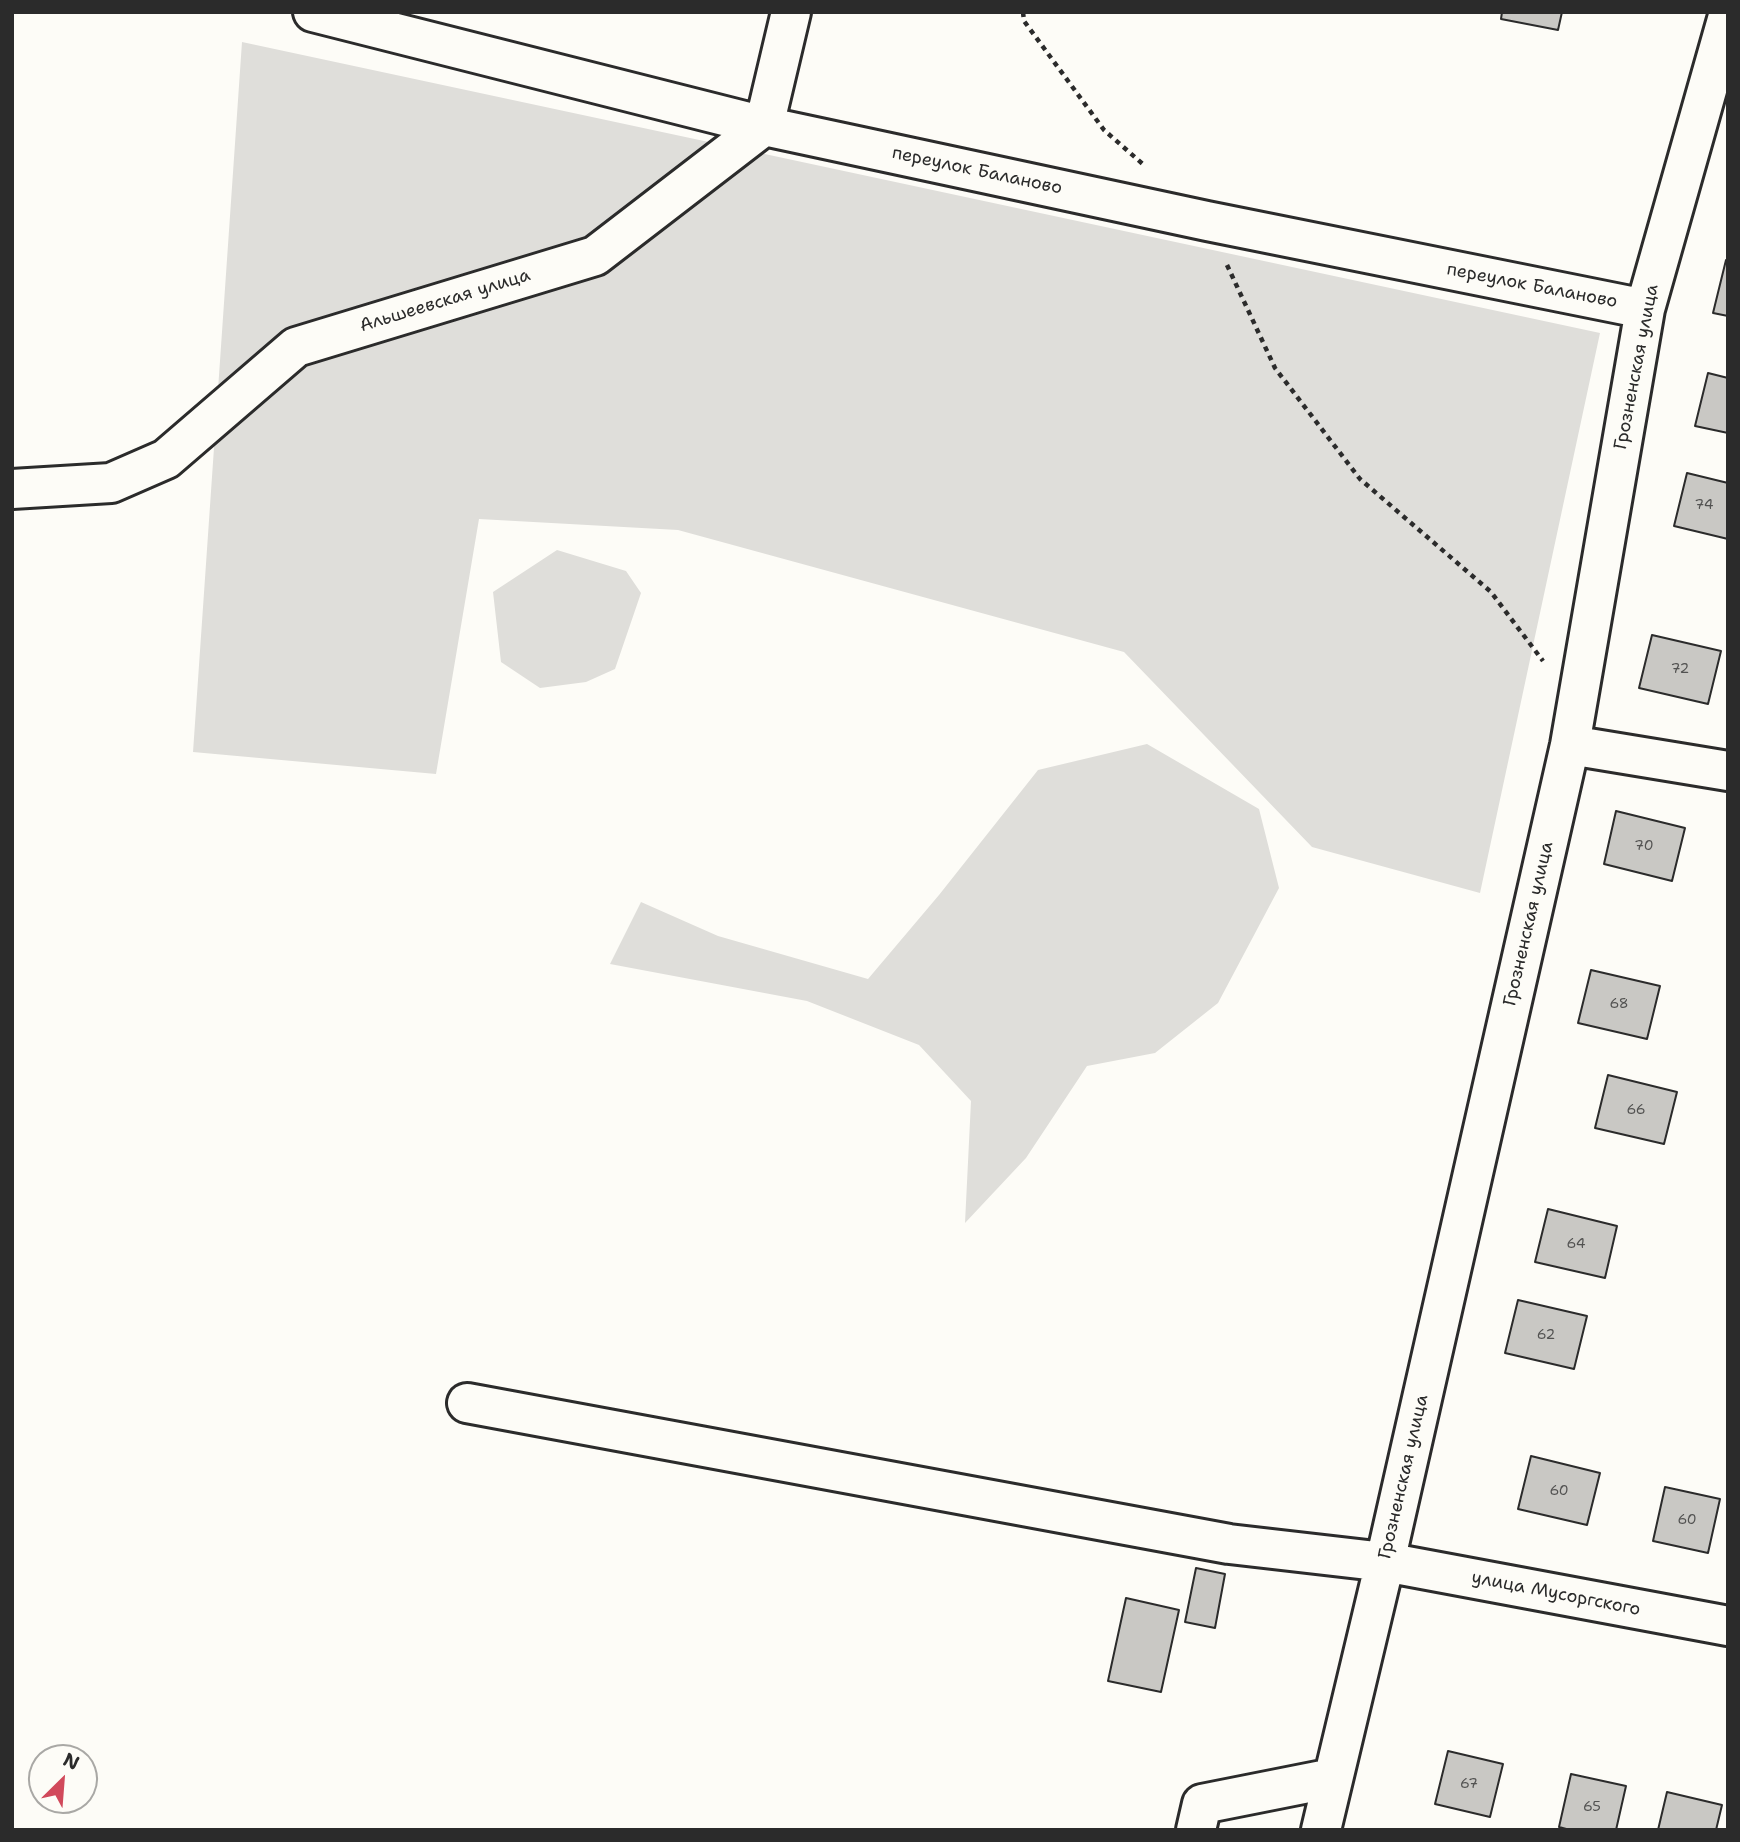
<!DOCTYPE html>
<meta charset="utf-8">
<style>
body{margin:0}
#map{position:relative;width:1740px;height:1842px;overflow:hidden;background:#fdfcf7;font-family:"Shantell Sans",sans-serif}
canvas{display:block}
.frame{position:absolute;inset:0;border:14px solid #2b2b2b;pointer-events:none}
.north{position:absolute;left:28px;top:1744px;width:70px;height:70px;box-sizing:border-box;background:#fdfcf7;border:2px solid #a9a8a5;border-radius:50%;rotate:25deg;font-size:19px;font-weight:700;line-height:28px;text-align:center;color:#2b2b2b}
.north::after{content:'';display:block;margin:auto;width:24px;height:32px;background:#d1495b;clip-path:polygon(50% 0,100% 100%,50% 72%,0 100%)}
</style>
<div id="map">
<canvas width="1740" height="1842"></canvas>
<div class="frame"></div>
<div class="north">N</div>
</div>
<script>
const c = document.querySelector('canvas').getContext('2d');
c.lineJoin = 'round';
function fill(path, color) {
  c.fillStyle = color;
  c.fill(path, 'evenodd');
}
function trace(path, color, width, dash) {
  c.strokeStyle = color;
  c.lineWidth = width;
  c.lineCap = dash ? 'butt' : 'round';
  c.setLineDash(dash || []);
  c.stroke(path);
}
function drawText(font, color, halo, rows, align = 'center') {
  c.font = font + ' "Shantell Sans",sans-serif';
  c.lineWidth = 5;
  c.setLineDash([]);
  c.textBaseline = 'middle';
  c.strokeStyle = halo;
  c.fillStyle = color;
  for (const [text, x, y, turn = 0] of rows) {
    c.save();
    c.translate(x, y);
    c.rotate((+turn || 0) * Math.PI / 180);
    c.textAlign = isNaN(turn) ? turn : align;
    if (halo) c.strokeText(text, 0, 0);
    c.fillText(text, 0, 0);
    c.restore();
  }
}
fill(new Path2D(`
 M242,42L1600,333L1480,893L1312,847L1124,652L678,530L479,519L436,774L193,752Z
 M557,550L626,571L641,593L615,669L586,682L540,688L501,662L493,592Z
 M1147,744L1259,809L1279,888L1218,1003L1155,1053L1087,1066L1026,1158L965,1223L971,1101L919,1045L807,1001L610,964L641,902L718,936L868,979L939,895L1038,770Z`), '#dfdeda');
const building = new Path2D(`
 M1502,12H1562L1558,30L1501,19Z
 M1726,260H1728V316L1713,313Z
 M1708,373L1728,378V433L1695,426Z
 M1687,473L1728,483V539L1674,526Z
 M1652,635L1721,651L1708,704L1639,688Z
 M1616,811L1685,828L1672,881L1604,864Z
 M1591,970L1660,986L1647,1039L1578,1023Z
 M1608,1075L1677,1092L1664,1144L1595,1128Z
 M1548,1209L1617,1226L1605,1278L1535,1262Z
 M1518,1300L1587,1316L1574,1369L1505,1353Z
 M1531,1456L1600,1473L1587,1525L1518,1509Z
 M1665,1487L1720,1499L1708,1553L1653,1541Z
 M1196,1568L1225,1574L1215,1628L1185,1622Z
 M1126,1598L1179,1610L1161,1692L1108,1681Z
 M1448,1751L1503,1764L1490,1817L1435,1804Z
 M1571,1774L1626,1786L1616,1830H1570L1559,1827Z
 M1667,1792L1722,1805L1716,1830H1658Z`);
fill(building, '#c9c8c4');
trace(building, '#2b2b2b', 2);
const minor = new Path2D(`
 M313,12L764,126L1207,221L1645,309
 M12,489L111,483L166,459L296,347L595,256L764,126L791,12
 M1570,745L1728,771
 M467,1403L1229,1544L1385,1562L1728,1626
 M1196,1830L1202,1804L1333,1778
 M1321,1830L1385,1562L1570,745L1645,309L1728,16`);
trace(minor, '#2b2b2b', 44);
trace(new Path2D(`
 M1023,12L1024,21L1104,130L1145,166
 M1227,265L1275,368L1360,479L1491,592L1543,661`), '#2b2b2b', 4.5, [5, 5]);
trace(minor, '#fdfcf7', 38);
drawText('14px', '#525251', null, [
 ["74",1704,505],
 ["72",1680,669],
 ["70",1644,846],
 ["68",1619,1004],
 ["66",1636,1110],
 ["64",1576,1244],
 ["62",1546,1335],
 ["60",1559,1491],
 ["60",1687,1520],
 ["67",1469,1784],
 ["65",1592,1807]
]);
drawText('18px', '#2b2b2b', '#fdfcf7', [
 ["переулок Баланово",977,171,12],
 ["переулок Баланово",1532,286,11],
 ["Альшеевская улица",445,301,-17],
 ["Грозненская улица",1637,367,-79],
 ["Грозненская улица",1529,924,-77],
 ["Грозненская улица",1404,1477,-77],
 ["улица Мусоргского",1556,1594,11]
]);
</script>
